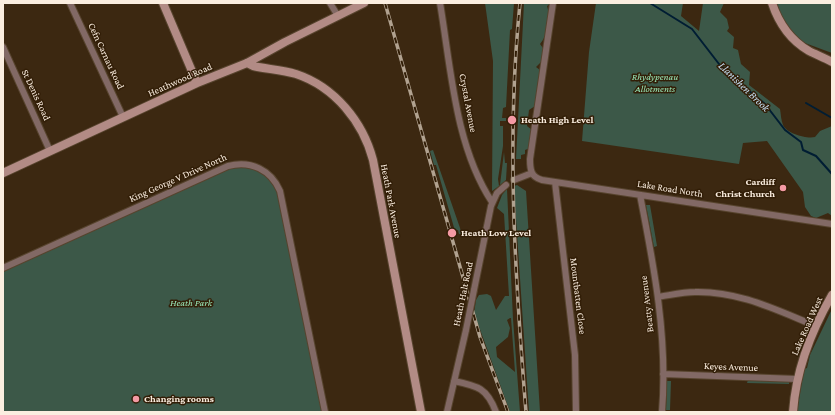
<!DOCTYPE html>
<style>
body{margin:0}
#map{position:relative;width:835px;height:415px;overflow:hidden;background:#3c2811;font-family:"Crimson Pro",serif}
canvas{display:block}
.frame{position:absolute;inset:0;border:4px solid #fbeee0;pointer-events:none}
</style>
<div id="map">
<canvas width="835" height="415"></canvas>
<div class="frame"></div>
</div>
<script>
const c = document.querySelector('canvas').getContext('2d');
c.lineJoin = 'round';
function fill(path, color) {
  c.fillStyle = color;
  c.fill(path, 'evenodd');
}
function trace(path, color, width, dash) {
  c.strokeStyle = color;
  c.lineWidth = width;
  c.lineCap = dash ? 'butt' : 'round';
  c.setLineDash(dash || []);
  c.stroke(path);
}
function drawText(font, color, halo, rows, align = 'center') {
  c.font = font + ' "Crimson Pro",serif';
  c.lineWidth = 3;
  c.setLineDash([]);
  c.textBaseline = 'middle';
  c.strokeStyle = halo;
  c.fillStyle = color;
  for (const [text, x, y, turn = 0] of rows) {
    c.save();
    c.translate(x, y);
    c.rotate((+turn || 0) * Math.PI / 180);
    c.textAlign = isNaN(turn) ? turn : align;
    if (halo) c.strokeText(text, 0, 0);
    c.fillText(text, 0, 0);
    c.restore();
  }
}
fill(new Path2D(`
 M485,3H514L512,29L510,30L506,107L503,108L502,118H506V121H500V126H503V146L498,179L499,186L492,191L493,61Z
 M524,3H551L547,6C551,16 548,35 540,44L545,51L543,60L536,67L540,70L535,106L529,110L527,126L532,130L530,148L525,150V154L521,155V159H516Z
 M596,3H683L681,16L699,31L703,3H724L720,12L727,19L729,28L727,31L734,37L733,48L738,50L741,64L750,72L749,85L780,109C781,115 781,120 783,125C787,134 807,139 815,137L820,131L832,126V216L828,213L816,218L811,216L805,207L803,192L767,141L743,143L739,164L582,141L589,52Z
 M774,3H832V53L794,39Z
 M433,150L459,225L462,234H459L458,230L455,231L436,165H434L430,151Z
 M504,152L505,163H507L506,180L500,185Z
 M243,166L265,173L279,192L324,412H3V270L228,168Z
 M517,185L526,191L540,412H529L514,189V186Z
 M507,189L513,319L520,412H510L474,313L476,300L479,295L487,294L491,296L496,310L505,296H509L504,214L497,208L502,195ZM510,318H511L515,372L497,357L496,347L508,337L510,328L507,320Z
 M646,205H650L657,246L654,247Z
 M832,309V412H797L804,369L807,368L810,355Z
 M748,380L789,382V384L747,383Z
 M667,381H671L670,410H666Z`), '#3c5848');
trace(new Path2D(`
 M650,3L692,29L719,64L742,85L765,104L785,130L801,142L803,150L816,156L832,174
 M806,103L832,118`), '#001d33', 2);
const street = new Path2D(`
 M70,3L123,117
 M330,3L338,16
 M440,3C451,68 455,146 492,202
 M553,3L530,159C530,170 531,177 542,180L832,224
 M3,47L50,151
 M514,180L532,173
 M555,182L575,355L576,412
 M640,195C654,266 668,339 662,412
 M3,268L228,166C251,160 271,170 280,191L325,412
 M474,290L491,206L497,193L506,185
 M658,297C671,295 683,292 695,292C739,291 776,310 816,326
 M663,374L797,379
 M454,381C478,386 487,388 496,412
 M447,412L466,330`);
const secondary = new Path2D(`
 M163,3L197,83
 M772,3C779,24 790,40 809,51C817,55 825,58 832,62
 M247,63L253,66C267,69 282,70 296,74C335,87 363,122 373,160L421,412
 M3,173L197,83L247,63L285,42L364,3
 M793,412C796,370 811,331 832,295`);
trace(street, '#57442e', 8);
trace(secondary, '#57442e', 10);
trace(street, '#826965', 6);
trace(secondary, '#b28b85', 8);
const rail = new Path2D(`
 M385,3L480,337L508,412
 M520,3C506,140 515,276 526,412`);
trace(rail, '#b1a290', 3.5);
trace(rail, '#321e07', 2, [6]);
const streetBridge = new Path2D(`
 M466,330L474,290`);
trace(streetBridge, '#57442e', 8, []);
trace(streetBridge, '#826965', 6);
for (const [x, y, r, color] of [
 [512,120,5,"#f49aa4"],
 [783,188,4,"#f49aa4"],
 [452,233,5,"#f49aa4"],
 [136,399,4,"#f49aa4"]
]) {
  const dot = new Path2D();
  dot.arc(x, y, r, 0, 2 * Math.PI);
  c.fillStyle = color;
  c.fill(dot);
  trace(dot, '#321e07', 1.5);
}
drawText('10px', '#fbeee0', '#321e07', [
 ["Cefn Carnau Road",106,56,65],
 ["Heathwood Road",180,80,-24],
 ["St Denis Road",36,95,65],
 ["Crystal Avenue",468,103,79],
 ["King George V Drive North",178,178,-24],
 ["Lake Road North",670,189,9],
 ["Heath Park Avenue",391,201,79],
 ["Heath Halt Road",463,294,-78],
 ["Mountbatten Close",578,296,83],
 ["Beatty Avenue",647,304,-97],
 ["Lake Road West",807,326,-66],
 ["Keyes Avenue",731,367,2]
]);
drawText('italic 10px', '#99e8b9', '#321e07', [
 ["Rhydypenau",655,77],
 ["Allotments",655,89],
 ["Heath Park",191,303]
]);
drawText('bold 10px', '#fbeee0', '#321e07', [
 ["Heath High Level",521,120],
 ["Cardiff",775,182,"right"],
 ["Christ Church",775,194,"right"],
 ["Heath Low Level",461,233],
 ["Changing rooms",144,399]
], 'left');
drawText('italic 11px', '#c6e0f5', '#321e07', [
 ["Llanishen Brook",744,87,44]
]);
</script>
